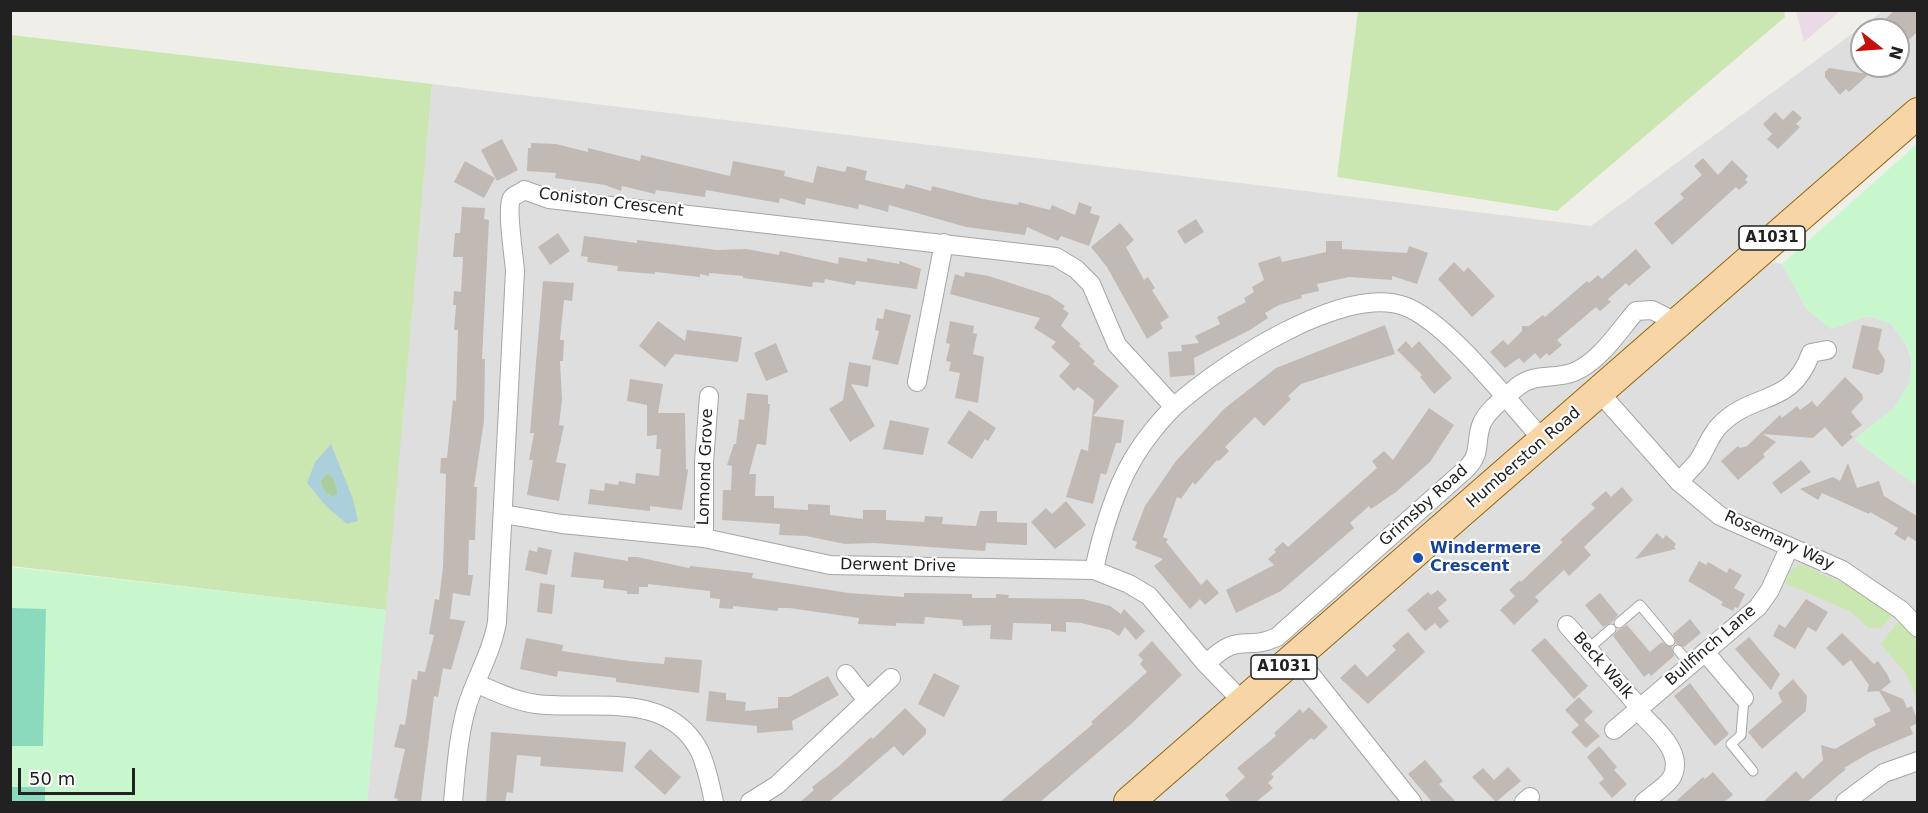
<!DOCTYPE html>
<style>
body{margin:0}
#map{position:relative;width:1928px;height:813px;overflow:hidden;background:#f0eee8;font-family:"DejaVu Sans",sans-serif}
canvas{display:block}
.frame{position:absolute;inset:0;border:12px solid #212121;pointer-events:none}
.north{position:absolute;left:1850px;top:18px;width:60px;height:60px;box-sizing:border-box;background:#fff;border:2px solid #a6a6a6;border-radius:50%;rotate:107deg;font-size:16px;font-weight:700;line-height:24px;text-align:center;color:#212121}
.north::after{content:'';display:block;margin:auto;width:21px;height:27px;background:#c50f0c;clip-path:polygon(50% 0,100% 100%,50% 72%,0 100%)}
.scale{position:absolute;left:18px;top:768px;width:117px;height:27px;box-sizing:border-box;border:3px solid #212121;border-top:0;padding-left:8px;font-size:18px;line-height:21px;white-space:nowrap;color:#212121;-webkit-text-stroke:4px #fff;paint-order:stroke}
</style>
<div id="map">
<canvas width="1928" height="813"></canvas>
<div class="frame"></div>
<div class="north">N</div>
<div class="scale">50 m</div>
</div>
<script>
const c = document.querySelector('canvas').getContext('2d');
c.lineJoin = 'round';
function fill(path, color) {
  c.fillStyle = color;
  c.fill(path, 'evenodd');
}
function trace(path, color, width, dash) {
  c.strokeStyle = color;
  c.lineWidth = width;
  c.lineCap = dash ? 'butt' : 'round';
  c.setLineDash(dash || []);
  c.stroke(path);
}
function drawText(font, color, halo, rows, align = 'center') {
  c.font = font + ' "DejaVu Sans",sans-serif';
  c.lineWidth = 4.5;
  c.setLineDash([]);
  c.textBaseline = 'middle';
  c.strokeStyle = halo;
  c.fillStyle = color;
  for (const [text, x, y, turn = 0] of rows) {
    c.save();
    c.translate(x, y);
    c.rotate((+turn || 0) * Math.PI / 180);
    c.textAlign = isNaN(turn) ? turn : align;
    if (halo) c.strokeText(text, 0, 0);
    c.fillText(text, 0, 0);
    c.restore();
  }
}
fill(new Path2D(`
 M1883,11H1917V109L1760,260L1782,264L1806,308L1831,329L1867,316L1890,323L1905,342L1912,361L1909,383L1894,408L1855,439L1889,466L1917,485V802H367L432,84L1591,226ZM1862,30H1898V66H1862Z`), '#dfdede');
fill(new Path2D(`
 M1796,11V10L1840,11L1804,42Z`), '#e9dae6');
fill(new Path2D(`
 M1358,11L1784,10L1785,17L1557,211L1337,177Z
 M11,35L432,84L386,610L11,566Z
 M1801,564L1864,593L1893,615L1881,628H1868L1851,612L1785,583L1791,570Z
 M1900,619L1917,642V700L1907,675L1881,644Z`), '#cbe7b1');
fill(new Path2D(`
 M327,473L334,479L338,493L333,497L325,492L320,482Z`), '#accd9f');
fill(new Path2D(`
 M1917,144V485L1889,466L1855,439L1894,408L1909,383L1912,361L1905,342L1890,323L1867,316L1831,329L1806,308L1782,264Z
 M11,567L386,610L367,802H11Z`), '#c8f7cd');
fill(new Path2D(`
 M11,608L46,609L43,746H11Z
 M11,787H45V802H11Z`), '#8bdabd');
fill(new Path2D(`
 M331,444L353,499L358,521L347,524L326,506L307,483L315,462ZM327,473L334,479L338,492L333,497L325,492L320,482Z`), '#abd0db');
fill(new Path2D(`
 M1895,10H1917V32L1898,50V30H1891L1883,21Z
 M1829,68L1869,74L1849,92L1846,89L1840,95L1825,77V72Z
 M1793,110L1802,118L1796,124L1800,127L1778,149L1767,139L1772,134L1763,124L1775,112L1783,120Z
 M502,139L518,170L497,181L481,150Z
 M531,143L556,144L588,152V148L640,161L641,155L730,176L733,161L785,171L784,176L813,183L817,166L845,172L847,166L867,171L865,180L904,189L906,184L931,191L932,186L983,199L1018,205L1019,202L1050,210L1052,205L1075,215L1079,202L1092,207L1090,213L1100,216L1089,246L1061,236L1058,241L1027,227L1025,235L966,227L889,205L888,212L859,204L858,209L806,198L805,205L780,198L779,203L706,190L705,197L656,190L655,194L622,186L621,191L605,185L555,178L556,173L527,171L528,148H531Z
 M1703,158L1718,175L1732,160L1748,176L1745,180L1748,182L1739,190L1736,187L1672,245L1654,223L1684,198L1680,194L1702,175L1694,166Z
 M465,161L495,178L484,198L454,182Z
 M462,207L485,208L484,219L489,220L482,359H485L484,421L474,487H477L475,540H469L468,575H473L470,596L453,593L450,619L465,621L451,670L443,668L438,697L434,696L421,802H397L398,799L394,798L405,749L394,747L400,724L405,725L412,679L417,680L418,671L425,672L434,635L429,634L435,599L439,600L443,567L446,474L440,473L441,458H447L453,400L456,401L458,330H454L456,305H453L454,291L461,292L463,257H453L455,233H460Z
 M1196,219L1204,232L1185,244L1177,231Z
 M1120,223L1134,240L1126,247L1144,280L1148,277L1155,288L1152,290L1169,317L1160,323L1163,328L1147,339L1107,267L1091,247Z
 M558,233L570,251L550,265L538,247Z
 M584,236L637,243V240L717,250L746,249L779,255L780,251L838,264L839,257L867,262V258L899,264L900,261L921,269L917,289L856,281L855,285L825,279L824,283L813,282L812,287L743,278V276L709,273V276L700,274V277L655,272V274L617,271L618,266L587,262L588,257L581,256Z
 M1326,241H1342V249L1407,253L1409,246L1428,253L1417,284L1392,276V280L1349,277L1317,284L1319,291L1301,295L1302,298L1279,305L1265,313L1268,318L1250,330L1194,358L1195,375L1170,377L1168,352L1182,351L1181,345L1199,343L1195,336L1220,324L1217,317L1246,302L1244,298L1254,292L1252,287L1264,280L1258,263L1280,256L1282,262L1326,252Z
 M1636,249L1651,267L1629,286L1626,283L1608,299L1611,302L1600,311L1596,307L1557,340L1562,345L1549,356L1547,353L1540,359L1535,353L1524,363L1519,358L1505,368L1490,352L1503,340L1508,345L1522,331V326H1529L1543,315L1545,317L1587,281L1589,283L1598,275L1602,279Z
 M1454,262L1464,272L1468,267L1495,296L1472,317L1438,279Z
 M965,272L989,276L1050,296L1065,306L1063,309L1069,313L1061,326L1081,344L1079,346L1095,361L1093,364L1119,386L1093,416L1124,420L1121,443H1116L1106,475L1101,473L1093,504L1066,497L1081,449L1088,451L1094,400L1078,387L1074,391L1059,376L1070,364L1051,347L1056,342L1034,328L1040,318L950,294L955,274L964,277Z
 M543,281L574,283L572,301L564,300L560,340H564L563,361H560L562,400L559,425L564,426L556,462L566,464L559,501L527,495L533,460H529L534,433H530Z
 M885,309L911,315L898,365L872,359L879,331L875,330L877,318L883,319Z
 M658,321L685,341L687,330L742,337L738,362L675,354L665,367L639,346Z
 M950,321L974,326L973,333L977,334L973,354L984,357L978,403L955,398L960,373L949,371L951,362L946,361L950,344L946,343Z
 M1385,325L1395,354L1301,384L1288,396L1291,399L1264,426L1255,417L1225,447L1229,451L1219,461L1217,460L1195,485L1193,482L1181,499L1177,497L1163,537L1168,539L1166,542L1201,585L1207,579L1219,593L1205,605L1200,599L1190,609L1154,566L1163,559L1135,548L1137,542L1132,540L1145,506L1176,461L1224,409L1276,368Z
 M1862,325L1882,329L1878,349L1885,360L1883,372L1878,375L1852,368Z
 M1406,341L1412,348L1419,341L1452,378L1434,394L1420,377L1422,375L1397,350Z
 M776,343L788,372L766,381L754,353Z
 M849,362L871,366L868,387L851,384L875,426L850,442L829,409L843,400Z
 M1845,377L1862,394L1863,399L1851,412L1862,425L1850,434L1853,437L1842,447L1825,427L1813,438L1763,434L1776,442L1763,454L1765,457L1738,480L1721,461L1738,446L1740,448L1747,446L1780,415L1782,418L1797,406L1800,410L1812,401L1817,407Z
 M630,379L663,384L658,413H685L686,469L688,470L682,510L650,506V511L588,504L590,489L604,491L605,483L618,485L619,481L635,484L636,473L659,476L661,449H656L657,435L647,436V405L627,401Z
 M747,393L768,395V404H770L766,445L757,444L749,474H756L755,496H774V508L808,510V504L830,505V515L863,519V510H886V520L924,522L925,516L943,517L942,524L976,526L980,511H997V522L1027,523V545L986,543L985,551L874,543L845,544L806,536L779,535L780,524L722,520L723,490H731L732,466L727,465L734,444H736L739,419L744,420Z
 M1429,408L1454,425L1430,462L1396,492L1371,509L1369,506L1350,523L1354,528L1281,591L1236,613L1226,590L1274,565L1268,559L1276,552L1274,550L1283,542L1288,547L1377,468L1372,461L1384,451L1393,460Z
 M969,410L996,428L988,441L985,439L972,459L947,443Z
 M890,420L929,428L923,455L883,449Z
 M1801,460L1811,472L1781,494L1772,483Z
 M1848,463L1857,488L1879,481L1884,496L1917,516V542L1908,536L1905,541L1894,534L1898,528L1870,512L1869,514L1822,493L1818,500L1800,489L1833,477L1840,481Z
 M1622,487L1633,500L1584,547L1591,555L1569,576L1564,570L1535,597L1539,601L1514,625L1500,610L1515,596L1509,590L1520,580L1521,582L1563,542L1560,540L1595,508L1591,504L1606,491L1611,497Z
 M1066,501L1086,525L1055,549L1031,522L1046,508L1052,514Z
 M1657,533L1663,539L1666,535L1676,544L1674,547L1676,549L1635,559Z
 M538,547L552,550L547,575L525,570L529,550L537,552Z
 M574,552L628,561V557H637L689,568L690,566L753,573L752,578L849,593L904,597V593L972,594V598H996V594L1009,595L1008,598L1083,599L1110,606L1121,614L1124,609L1145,631L1136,640L1125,627L1119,636L1110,630L1081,623L1066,622V632L1051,631V624L1013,623L1012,640L990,639L991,625L963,626L962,620L925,617L924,624L896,623V626L858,624L859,618L789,608H778V611L733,606V609L719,608L720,599L710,598V591L648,584V587H639V594H627V591L603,588L604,580L571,577Z
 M1699,561L1706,565L1708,562L1727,573L1729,568L1742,575L1734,588L1745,594L1738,608L1735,607L1733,611L1721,605L1723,602L1688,581Z
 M540,583L555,585L552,614L537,612Z
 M1438,590L1447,600L1438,608L1449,621L1440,629L1435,623L1425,631L1407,610L1428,592L1431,595Z
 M1600,593L1618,615L1612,622L1603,627L1585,605Z
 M1806,599L1828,612L1816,632L1808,627L1795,649L1773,636L1779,624L1785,628Z
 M1690,619L1701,633L1684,647L1676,644L1673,634Z
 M1627,625L1650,652L1662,642L1672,647L1674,656L1651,676L1649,673L1644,677L1613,636L1618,630Z
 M1408,632L1425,652L1368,704L1340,678L1355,664L1367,677L1396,650L1392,646Z
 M1842,633L1874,664L1878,661L1887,674L1891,682L1881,690L1903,699L1907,708L1912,706L1917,719V723L1910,727L1913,734L1871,752L1844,768L1846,769L1807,802H1763L1796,771L1803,779L1823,760L1821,745L1835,749L1876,725L1873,719L1891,711L1879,691L1867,692L1869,685L1851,660L1843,666L1826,648Z
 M1749,637L1780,674L1771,690L1735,649Z
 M526,638L563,645L562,651L629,661L664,664L665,657L702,660L699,693L616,682V678L558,671L557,677L520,669Z
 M1545,638L1588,686L1574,699L1531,650Z
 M1152,641L1182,675L1130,725L1040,802H1000L1093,724L1091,722L1147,672L1140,664L1143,660L1138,655Z
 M934,673L960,686L944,717L918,704Z
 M828,676L839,695L792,721L793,730L757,733V726L706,721L709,691L726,693V700L746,702L745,711L778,708V697H789Z
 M1793,679L1807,696L1806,711L1762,749L1748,732L1782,702L1778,693Z
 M1690,683L1729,734L1715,746L1674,696Z
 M1579,697L1593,712L1584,720L1600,736L1586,748L1571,732L1579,725L1565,710Z
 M1309,707L1328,727L1314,740L1311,738L1271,774L1274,777L1268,783L1273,788L1256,802H1231L1225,795L1245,777L1237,768L1276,736L1274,733L1300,709L1303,713Z
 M905,708L926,729V734L903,756L894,746L829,802H800L814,790L812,787L839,766L871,737L873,739Z
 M491,732L626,742L623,772L540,766L541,757L517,755L513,793L507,792L505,802H486Z
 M1599,746L1617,767L1614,770L1627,784L1612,798L1599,783L1604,779L1587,757Z
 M650,749L681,777L665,795L634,767Z
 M1425,760L1443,781L1439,784L1456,802H1432L1408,774Z
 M1508,767L1521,781L1496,802L1472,777L1483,768L1494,780Z
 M1713,772L1733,795L1724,802H1675L1703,777L1705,779Z`), '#c1bab4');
const service = new Path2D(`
 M1619,623L1640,605L1670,641
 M1588,649L1611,629
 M1678,650L1690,664
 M1744,698L1741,735L1731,744L1753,771`);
const minor = new Path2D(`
 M917,382L944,243
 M1600,393L1679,482L1720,516L1842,570L1901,610L1918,628
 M1679,482C1685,475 1692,468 1698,461C1706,449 1710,435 1720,425C1755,390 1791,408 1811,353L1827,350
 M503,514L562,524L704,538L830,565L1094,570L1129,584L1149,596L1206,664L1244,703
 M704,538V462L709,396
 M1094,570C1101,536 1115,489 1133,459C1143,442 1160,420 1175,406C1220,365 1343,284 1404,306C1447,321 1510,404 1543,440
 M1567,625L1640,708
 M1705,652L1744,698
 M1296,656L1412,802
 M1206,664C1240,630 1244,652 1277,637L1466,469C1483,452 1474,442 1482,423C1488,409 1506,397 1517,387C1535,372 1554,380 1574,372C1600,361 1618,332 1636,311L1652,310L1676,322
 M846,674L866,699
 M476,683C495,692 515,701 536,704C591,711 666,689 699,750C707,766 710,785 714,802
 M1637,710C1652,726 1685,751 1672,777C1667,786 1652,795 1644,802
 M1614,730L1758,607L1770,590L1789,548
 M453,802C456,770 458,737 467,706C476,677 492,652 497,622L515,271C514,257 506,207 512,198C514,195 521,193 524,190L549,199L1056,257L1076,269L1091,284L1117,345L1174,407
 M750,802L777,785L891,678
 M1524,802L1530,797
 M1845,802L1884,773L1918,761`);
const primary = new Path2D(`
 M1129,802L1918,113`);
trace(service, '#a5a5a5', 11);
trace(minor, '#a5a5a5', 20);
trace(primary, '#946809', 32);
trace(service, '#fff', 9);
trace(minor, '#fff', 18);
trace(primary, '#f7d5a6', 30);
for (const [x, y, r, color] of [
 [1418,558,6,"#1a4fb4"]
]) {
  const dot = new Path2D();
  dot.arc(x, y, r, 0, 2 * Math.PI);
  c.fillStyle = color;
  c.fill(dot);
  trace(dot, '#fff', 2);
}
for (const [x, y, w] of [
 [1772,238,66],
 [1284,667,66]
]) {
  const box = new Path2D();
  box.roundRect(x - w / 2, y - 12, w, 24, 4.5);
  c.fillStyle = '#fff';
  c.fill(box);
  trace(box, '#212121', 1.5);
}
drawText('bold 15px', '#212121', null, [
 ["A1031",1772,238],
 ["A1031",1284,667]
]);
drawText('16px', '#212121', '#fff', [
 ["Coniston Crescent",611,203,7],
 ["Humberston Road",1524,458,-41],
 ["Lomond Grove",706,467,-88],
 ["Grimsby Road",1424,506,-42],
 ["Rosemary Way",1779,541,25],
 ["Derwent Drive",898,566,1],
 ["Bullfinch Lane",1711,646,-41],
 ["Beck Walk",1603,666,49]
]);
drawText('bold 16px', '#164399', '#fff', [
 ["Windermere",1430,549],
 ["Crescent",1430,567]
], 'left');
</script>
